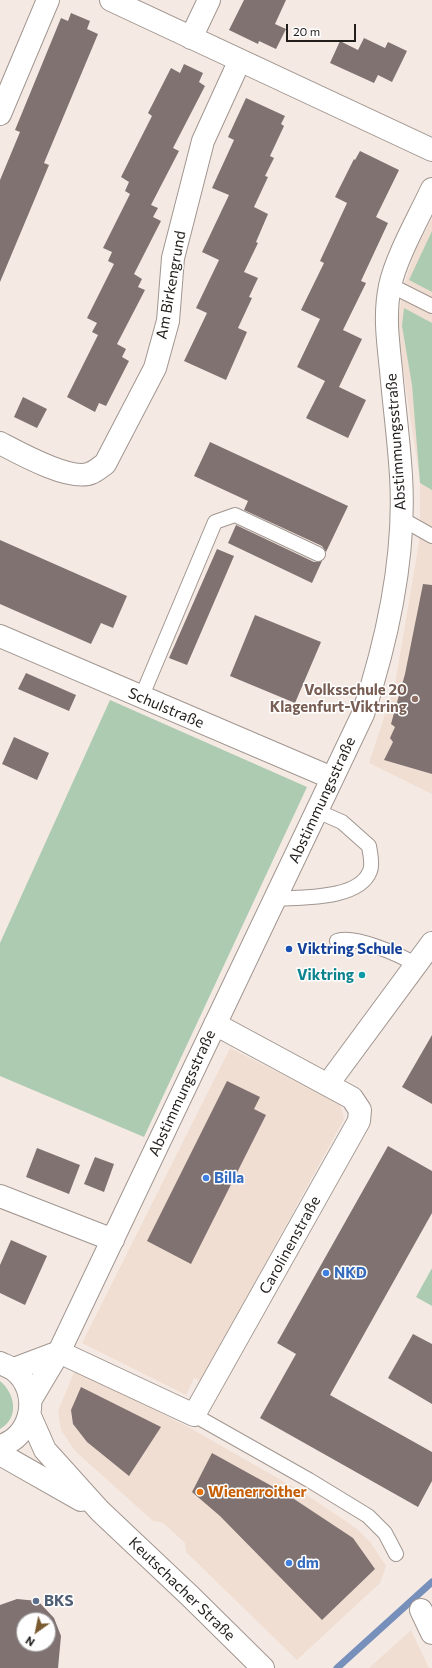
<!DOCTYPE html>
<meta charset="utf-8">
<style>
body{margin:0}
#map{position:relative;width:432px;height:1668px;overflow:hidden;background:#f5eae3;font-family:Commissioner,sans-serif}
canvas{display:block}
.north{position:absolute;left:16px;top:1612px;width:40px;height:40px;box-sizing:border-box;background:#fff;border:1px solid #a7a5a4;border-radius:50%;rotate:213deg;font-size:11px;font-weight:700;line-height:16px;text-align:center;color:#221e1c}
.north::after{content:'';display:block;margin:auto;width:14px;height:18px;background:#7a5b30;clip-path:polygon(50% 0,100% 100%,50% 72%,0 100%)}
.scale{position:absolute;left:286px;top:24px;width:70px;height:18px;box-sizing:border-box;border:2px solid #221e1c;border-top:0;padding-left:5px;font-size:12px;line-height:14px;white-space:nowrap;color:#221e1c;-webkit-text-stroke:3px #fff;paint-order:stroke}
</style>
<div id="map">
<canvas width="432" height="1668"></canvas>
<div class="north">N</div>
<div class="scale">20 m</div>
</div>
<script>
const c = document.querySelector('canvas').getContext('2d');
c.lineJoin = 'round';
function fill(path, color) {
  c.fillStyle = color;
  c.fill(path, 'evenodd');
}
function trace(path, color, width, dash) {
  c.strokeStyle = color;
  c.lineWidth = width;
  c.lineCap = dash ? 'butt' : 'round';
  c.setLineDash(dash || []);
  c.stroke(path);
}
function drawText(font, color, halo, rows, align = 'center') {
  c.font = font + ' Commissioner,sans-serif';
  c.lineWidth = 3;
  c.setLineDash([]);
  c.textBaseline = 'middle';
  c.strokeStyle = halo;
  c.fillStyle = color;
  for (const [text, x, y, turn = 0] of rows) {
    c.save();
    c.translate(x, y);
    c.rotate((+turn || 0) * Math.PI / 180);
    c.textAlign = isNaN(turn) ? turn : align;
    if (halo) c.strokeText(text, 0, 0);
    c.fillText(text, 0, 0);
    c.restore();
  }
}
fill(new Path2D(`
 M432,219V794L369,763L395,684L420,536V482L397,329L403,288L416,248Z
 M230,1048L340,1104L344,1119L201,1381L194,1378L186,1395L82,1343Z
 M75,1370L190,1428L304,1493L356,1528L371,1543L386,1566L380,1583L297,1660L186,1552L185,1543L163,1523L153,1521L75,1451L61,1430L58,1411Z
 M411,1630L429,1668H369Z`), '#f0ded3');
fill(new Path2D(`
 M432,231V292L409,280Z
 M404,308L432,323V490L420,483L412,385L402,326Z
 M110,700L307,787L144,1137L0,1076V943Z
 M432,1268V1306L416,1297Z
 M0,1381C15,1393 20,1418 0,1429Z`), '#adcbb0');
trace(new Path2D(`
 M337,1668L432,1582`), '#7790bb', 7);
fill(new Path2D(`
 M244,0H286L275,24L286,29L276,49L259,41L258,44L229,30Z
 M71,13L90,21L87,29L98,34L44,163L49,165L0,282V180L20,132L15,130L61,18L68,21Z
 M364,38L385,48L388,42L407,51L392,82L378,75L374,83L330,63L340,41L358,50Z
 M184,64L203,73L199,82L205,86L173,148L179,151L151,205L158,208L153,217L161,221L134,274L142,279L138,287L145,290L117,344L126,349L122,357L129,361L106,406L99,403L95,412L67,397L98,335L92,332L97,323L87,318L114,264L108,261L112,252L103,248L130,194L125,191L129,182L121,177L152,116L148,113L171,68L180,73Z
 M246,98L285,116L281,124L284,126L270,156L274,158L265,176L268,177L254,207L268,214L256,242L258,243L244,272L258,278L249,297L252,298L238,328L247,332L226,380L184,361L207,313L196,308L219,260L202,252L229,195L212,188L234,140L228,137Z
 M360,151L399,170L376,217L388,223L361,281L366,283L343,330L362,339L339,387L366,400L348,438L306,418L325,381L297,367L320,319L301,310L324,263L320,261L347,203L335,197L354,159L355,160Z
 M23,397L47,409L37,428L14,417Z
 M210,442L348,506L326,552L322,546L244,510L248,501L194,476Z
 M236,525L314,562L322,561L312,583L228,543Z
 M0,540L127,596L113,628L101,623L91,644L0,604Z
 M217,549L234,556L187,665L169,658Z
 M423,584L432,585V774L384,760L393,742L390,738L395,727L391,724L405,674Z
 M255,615L321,642L295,703L230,676Z
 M26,673L76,695L69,711L18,689Z
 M14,737L49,753L37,780L2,764Z
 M432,1035V1104L402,1087Z
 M227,1081L260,1097L254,1109L266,1115L191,1264L147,1241Z
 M388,1146L432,1171V1213L330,1395L432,1452V1481L418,1507L260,1418L296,1354L277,1343Z
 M37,1148L80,1165L69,1194L26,1177Z
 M95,1157L114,1164L104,1192L84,1184Z
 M11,1240L47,1256L25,1305L0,1293V1265Z
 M413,1334L432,1344V1404L388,1378Z
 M81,1387L161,1427L129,1476L87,1442L73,1424L71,1410Z
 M212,1453L288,1495L353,1538L375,1569L322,1620L220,1516L192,1492Z
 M17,1599L38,1601L54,1618L61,1636L58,1668H0V1605ZM24,1620H48V1644H24Z`), '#7f7271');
const service = new Path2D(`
 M390,285L432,306
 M402,519L432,536
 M141,698L215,522L235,515L318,554
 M275,899C301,897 359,900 370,871C373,864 370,853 369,846L342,822L317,811
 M337,941C353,934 400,955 415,964
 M194,1415L309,1480L368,1516L385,1533L396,1554`);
const minor = new Path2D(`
 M111,0L432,150
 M191,38L209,0
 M0,114L48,0
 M0,443C19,453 71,482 91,473C96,471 100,467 105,464L155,368L168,321L173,258L203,141L239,62
 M0,636L332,778
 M328,1084L432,943
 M0,1196L113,1240
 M59,1352L194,1415L359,1121L360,1110L352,1098L215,1024
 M14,1369L59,1352
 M31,1399L59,1352L363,714C388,638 406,556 401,476C399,441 394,405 391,370C388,341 384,315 390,286C396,257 419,217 432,189
 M421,1610L432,1633`);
const secondary = new Path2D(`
 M0,1363C4,1365 10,1367 14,1370C41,1391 33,1437 0,1446
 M30,1416L45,1450L100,1511L190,1596L263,1668
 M0,1454L81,1500`);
trace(service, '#a19690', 16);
trace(minor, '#a19690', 24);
trace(secondary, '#a19690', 24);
trace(service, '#fff', 14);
trace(minor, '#fff', 22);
trace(secondary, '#fff', 22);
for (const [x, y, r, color] of [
 [415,699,4,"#8d6e63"],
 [289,949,4,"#1a4fb4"],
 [362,975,4,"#0f9aa8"],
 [206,1178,4,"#3f7fe0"],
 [326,1273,4,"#3f7fe0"],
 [200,1492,4,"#e8710a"],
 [289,1563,4,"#3f7fe0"],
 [36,1601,4,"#5c6f8a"]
]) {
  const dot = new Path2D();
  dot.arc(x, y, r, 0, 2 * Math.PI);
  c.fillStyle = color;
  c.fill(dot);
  trace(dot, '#fff', 1.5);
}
drawText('15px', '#221e1c', '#fff', [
 ["Am Birkengrund",171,285,-80],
 ["Abstimmungsstraße",396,442,-94],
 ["Schulstraße",166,708,23],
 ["Abstimmungsstraße",322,800,-65],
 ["Abstimmungsstraße",182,1093,-65],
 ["Carolinenstraße",290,1245,-61],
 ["Keutschacher Straße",182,1589,44]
]);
drawText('bold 15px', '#785e54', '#fff', [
 ["Volksschule 20",407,690],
 ["Klagenfurt-Viktring",407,707]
], 'right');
drawText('bold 15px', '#164399', '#fff', [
 ["Viktring Schule",297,949]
], 'left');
drawText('bold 15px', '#0d838f', '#fff', [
 ["Viktring",354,975]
], 'right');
drawText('bold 15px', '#366cbe', '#fff', [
 ["Billa",214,1178],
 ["NKD",334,1273],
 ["dm",297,1563]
], 'left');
drawText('bold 15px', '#c56008', '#fff', [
 ["Wienerroither",208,1492]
], 'left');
drawText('bold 15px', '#4e5e75', '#fff', [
 ["BKS",44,1601]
], 'left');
</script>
